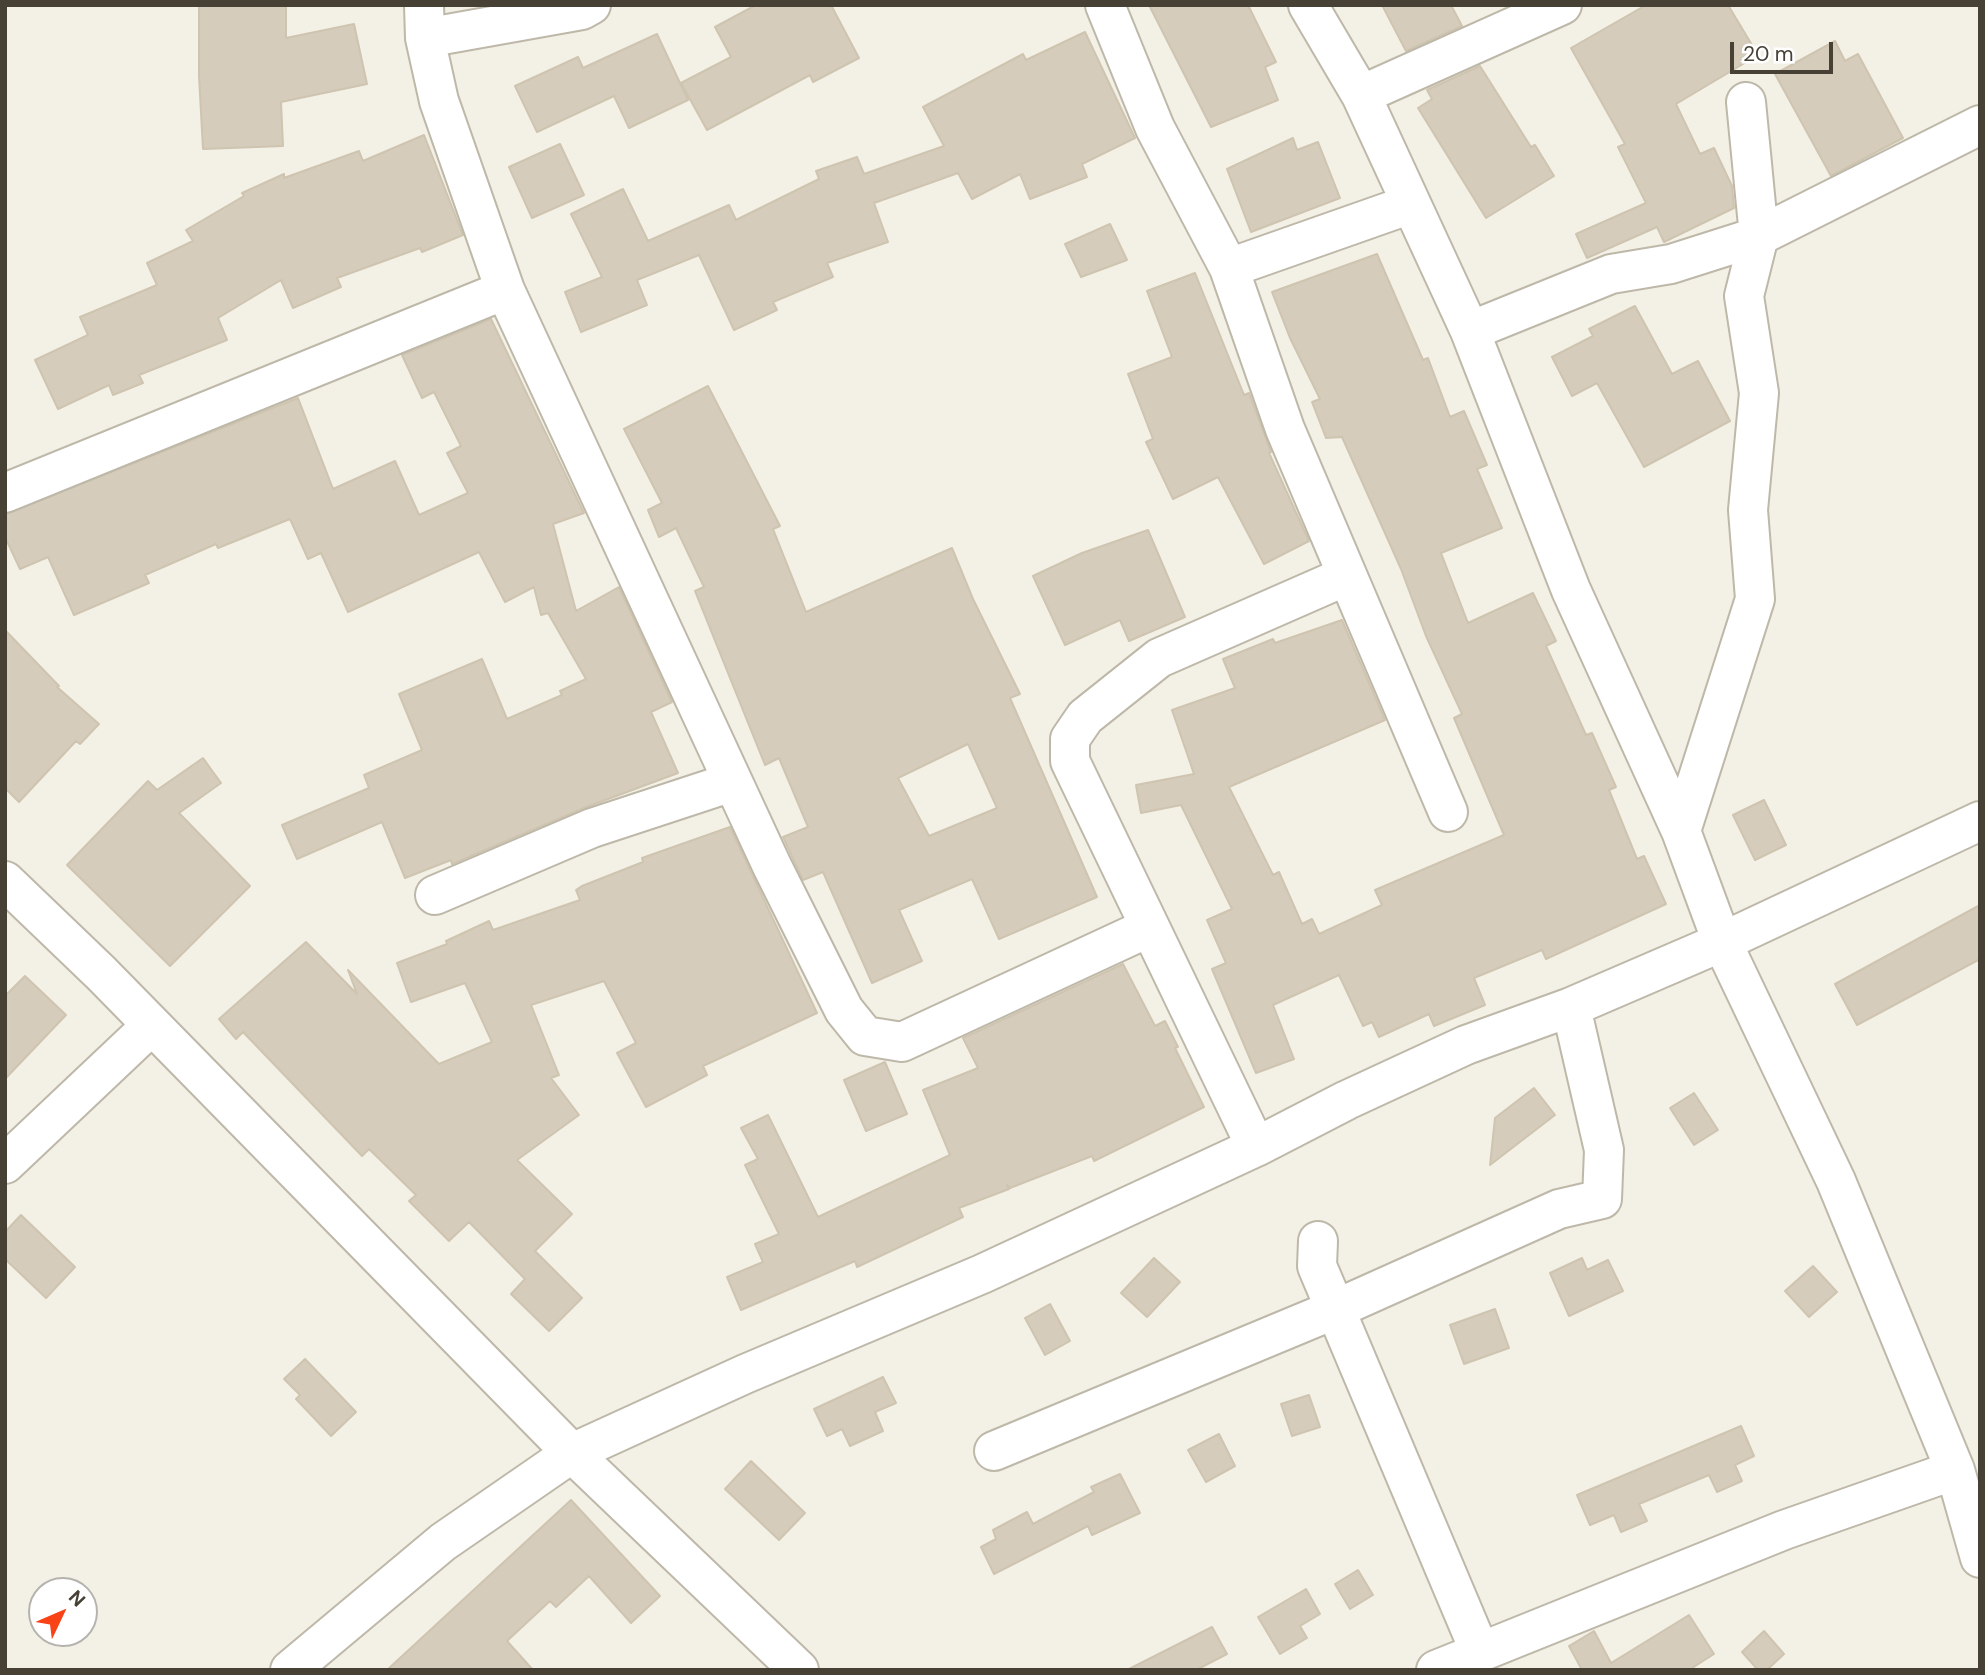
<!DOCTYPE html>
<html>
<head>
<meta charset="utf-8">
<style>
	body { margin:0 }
	#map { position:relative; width:1985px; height:1675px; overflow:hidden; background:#f3f0e6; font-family:"DM Sans",sans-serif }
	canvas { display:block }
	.frame { position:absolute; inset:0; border:7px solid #464035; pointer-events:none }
	.north { position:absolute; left:28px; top:1577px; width:70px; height:70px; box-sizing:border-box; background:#fff; border:2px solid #b5b3ae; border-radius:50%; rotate:46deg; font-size:19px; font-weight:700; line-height:28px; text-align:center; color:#464035 }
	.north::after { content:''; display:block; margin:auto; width:24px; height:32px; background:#f94317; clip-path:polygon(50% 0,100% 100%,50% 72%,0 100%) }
	.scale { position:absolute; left:1730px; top:42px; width:103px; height:32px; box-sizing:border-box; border:4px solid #464035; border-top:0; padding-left:9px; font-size:21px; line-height:24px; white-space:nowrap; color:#464035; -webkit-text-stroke:5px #fff; paint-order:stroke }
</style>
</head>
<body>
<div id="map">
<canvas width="1985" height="1675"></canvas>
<div class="frame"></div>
<div class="north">N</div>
<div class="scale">20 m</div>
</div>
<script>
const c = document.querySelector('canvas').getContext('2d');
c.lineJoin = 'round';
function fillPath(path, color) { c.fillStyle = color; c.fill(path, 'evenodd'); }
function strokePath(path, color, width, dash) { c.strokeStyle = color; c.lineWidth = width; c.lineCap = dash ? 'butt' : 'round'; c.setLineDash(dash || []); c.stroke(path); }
const building = new Path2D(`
	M 199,5 L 286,5 L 286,38 L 354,24 L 367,84 L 281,102 L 283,146 L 203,149 L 199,76 Z
	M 756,5 L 831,5 L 859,58 L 813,82 L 810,75 L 707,130 L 681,83 L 731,57 L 715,27 Z
	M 1149,5 L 1248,5 L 1276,62 L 1265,67 L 1278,100 L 1211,127 Z
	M 1382,5 L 1451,5 L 1462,26 L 1406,51 Z
	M 1646,5 L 1728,5 L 1758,55 L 1676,104 L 1700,154 L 1714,148 L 1732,186 L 1734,208 L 1664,242 L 1657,227 L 1587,258 L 1576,234 L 1646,203 L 1618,147 L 1625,144 L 1571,48 Z
	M 1085,32 L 1135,138 L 1082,164 L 1087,177 L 1030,199 L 1020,174 L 972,199 L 958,173 L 874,203 L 888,242 L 827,263 L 833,277 L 773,302 L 777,310 L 734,330 L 699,255 L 637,280 L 647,305 L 581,332 L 565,292 L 602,277 L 571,214 L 623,189 L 648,241 L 729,205 L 736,220 L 819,179 L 816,171 L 857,157 L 864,174 L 944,146 L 923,107 L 1023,54 L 1026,60 Z
	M 657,34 L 688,100 L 629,128 L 614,96 L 537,132 L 515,86 L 578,57 L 583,68 Z
	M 1835,41 L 1845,61 L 1858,54 L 1903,138 L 1831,176 L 1775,74 Z
	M 1480,66 L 1531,147 L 1535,145 L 1554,176 L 1486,218 L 1418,108 L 1432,99 L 1427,90 Z
	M 424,135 L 463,235 L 422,252 L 420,248 L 337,278 L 341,287 L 293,308 L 281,280 L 218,318 L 227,340 L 139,375 L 143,383 L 113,395 L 109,385 L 58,409 L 35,360 L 88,335 L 80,317 L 157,285 L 147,263 L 193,241 L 186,230 L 244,196 L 242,193 L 284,174 L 284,178 L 359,151 L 363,161 Z
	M 1293,138 L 1297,150 L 1318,142 L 1340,198 L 1251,232 L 1227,169 Z
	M 560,144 L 584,195 L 532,218 L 509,167 Z
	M 1110,224 L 1127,260 L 1081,277 L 1065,244 Z
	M 1377,254 L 1423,360 L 1428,358 L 1450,417 L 1464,411 L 1487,465 L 1477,469 L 1502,528 L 1441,553 L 1468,623 L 1533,593 L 1556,641 L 1546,646 L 1586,735 L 1592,733 L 1616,787 L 1609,790 L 1637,859 L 1644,856 L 1666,904 L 1546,959 L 1542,950 L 1474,978 L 1485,1005 L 1434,1026 L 1429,1014 L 1379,1037 L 1372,1022 L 1363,1026 L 1339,975 L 1273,1005 L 1294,1059 L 1256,1073 L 1212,969 L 1226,963 L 1207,920 L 1232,909 L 1181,805 L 1141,813 L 1136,785 L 1194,774 L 1172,710 L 1235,688 L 1223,659 L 1273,639 L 1275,643 L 1342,620 L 1385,720 L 1229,787 L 1273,875 L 1279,872 L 1302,924 L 1312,919 L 1319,934 L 1382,905 L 1375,890 L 1504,835 L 1454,718 L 1462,714 L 1426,636 L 1401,569 L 1342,437 L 1326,438 L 1312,402 L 1320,399 L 1290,338 L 1272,292 Z
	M 1195,273 L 1244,395 L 1249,393 L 1271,452 L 1269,453 L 1309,541 L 1264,564 L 1218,477 L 1173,499 L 1146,442 L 1153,439 L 1128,374 L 1172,357 L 1147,291 Z
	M 1635,306 L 1672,374 L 1698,361 L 1730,421 L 1644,467 L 1597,383 L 1572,396 L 1552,357 L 1593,336 L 1589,329 Z
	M 491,319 L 584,513 L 553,524 L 576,611 L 619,587 L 672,702 L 651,712 L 678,773 L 584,808 L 452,864 L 451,860 L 405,878 L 382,822 L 297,859 L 282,825 L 369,788 L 364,775 L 422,750 L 399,694 L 482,659 L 507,719 L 562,695 L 560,691 L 586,679 L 548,613 L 541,615 L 534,587 L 505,602 L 479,552 L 348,612 L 321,553 L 308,559 L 290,519 L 218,548 L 216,544 L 145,575 L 149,583 L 74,615 L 48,557 L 20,569 L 5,537 L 5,514 L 298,398 L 333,489 L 395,461 L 419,515 L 468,493 L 447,453 L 461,446 L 434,392 L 422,398 L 402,355 Z
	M 708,386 L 780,526 L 773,529 L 806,612 L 952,548 L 973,599 L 1020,694 L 1010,698 L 1097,897 L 999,939 L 972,879 L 899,910 L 922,961 L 872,983 L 823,872 L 803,880 L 783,837 L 808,827 L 779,758 L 765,765 L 695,591 L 704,587 L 676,528 L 659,537 L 648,510 L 662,503 L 624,429 ZM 968,744 L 997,808 L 929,836 L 898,778 Z
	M 1148,530 L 1185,617 L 1129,641 L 1120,620 L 1065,645 L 1033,576 L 1082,553 Z
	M 5,630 L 59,686 L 57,687 L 99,724 L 80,744 L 76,741 L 19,802 L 5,788 Z
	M 203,758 L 221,783 L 179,813 L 250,886 L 170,966 L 67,865 L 148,781 L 157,790 Z
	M 1764,800 L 1786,845 L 1755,860 L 1733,815 Z
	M 730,827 L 817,1013 L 703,1066 L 707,1075 L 646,1107 L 617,1053 L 636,1043 L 604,981 L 531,1005 L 559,1075 L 551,1078 L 579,1115 L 517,1160 L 572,1214 L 535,1251 L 582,1298 L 549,1331 L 511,1294 L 525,1279 L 469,1222 L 449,1241 L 409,1201 L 416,1195 L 369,1149 L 362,1156 L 243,1032 L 236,1039 L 219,1019 L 306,942 L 357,994 L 348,970 L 439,1064 L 492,1042 L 465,983 L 411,1002 L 397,963 L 447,944 L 446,941 L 489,921 L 493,930 L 580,900 L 576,890 L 582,886 L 643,862 L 642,858 Z
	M 1980,905 L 1980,959 L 1857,1025 L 1835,984 Z
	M 1123,964 L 1155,1026 L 1165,1021 L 1178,1047 L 1175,1048 L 1204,1107 L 1094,1161 L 1092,1156 L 1010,1188 L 1007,1185 L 1009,1189 L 959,1208 L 963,1217 L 857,1267 L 855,1261 L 741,1310 L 727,1277 L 763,1262 L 755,1244 L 779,1234 L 745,1165 L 758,1159 L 741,1128 L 768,1115 L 818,1217 L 950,1155 L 923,1090 L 978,1068 L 963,1038 Z
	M 25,976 L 66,1015 L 5,1079 L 5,996 Z
	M 885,1062 L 907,1114 L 866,1131 L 844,1080 Z
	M 1534,1088 L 1555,1115 L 1490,1165 L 1495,1118 Z
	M 1694,1093 L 1718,1130 L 1694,1145 L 1670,1108 Z
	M 21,1215 L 75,1267 L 46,1298 L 5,1259 L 5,1232 Z
	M 1154,1258 L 1180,1282 L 1147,1317 L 1121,1293 Z
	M 1582,1258 L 1587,1270 L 1608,1260 L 1623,1291 L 1569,1316 L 1550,1273 Z
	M 1813,1266 L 1837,1292 L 1809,1317 L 1785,1291 Z
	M 1050,1304 L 1070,1341 L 1045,1355 L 1025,1318 Z
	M 1495,1309 L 1509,1348 L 1464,1364 L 1450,1325 Z
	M 305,1359 L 356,1412 L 331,1436 L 296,1399 L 300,1395 L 284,1379 Z
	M 883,1377 L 896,1403 L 875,1412 L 883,1431 L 850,1446 L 842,1429 L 827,1436 L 814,1409 Z
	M 1309,1395 L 1320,1427 L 1292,1436 L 1281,1404 Z
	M 1741,1426 L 1754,1456 L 1735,1465 L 1742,1481 L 1717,1492 L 1709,1475 L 1639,1504 L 1647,1521 L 1621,1532 L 1614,1515 L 1590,1525 L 1577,1495 Z
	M 1219,1434 L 1235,1466 L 1206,1482 L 1188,1450 Z
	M 751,1461 L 805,1513 L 779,1540 L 725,1489 Z
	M 1120,1474 L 1140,1513 L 1092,1535 L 1088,1526 L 994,1574 L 981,1547 L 996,1539 L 993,1530 L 1027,1512 L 1033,1524 L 1094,1492 L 1091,1487 Z
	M 571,1500 L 660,1596 L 631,1623 L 589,1576 L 556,1607 L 550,1601 L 507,1641 L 533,1670 L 387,1670 Z
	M 1358,1570 L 1373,1595 L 1350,1609 L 1335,1584 Z
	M 1306,1589 L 1320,1614 L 1300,1626 L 1307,1638 L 1280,1654 L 1258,1617 Z
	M 1689,1615 L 1714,1654 L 1689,1670 L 1582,1670 L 1569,1646 L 1594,1631 L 1611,1663 Z
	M 1212,1627 L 1227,1654 L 1196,1670 L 1127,1670 Z
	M 1764,1631 L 1784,1654 L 1767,1670 L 1758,1670 L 1742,1652 Z`);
const street = new Path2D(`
	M 424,5 L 425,38 L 439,101 L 505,290 L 772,866 L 844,1010 L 865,1036 L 902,1042 L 1150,927
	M 1105,5 L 1155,128 L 1229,268 L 1285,429 L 1448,812
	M 1308,5 L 1361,95 L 1470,331 L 1571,590 L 1681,831 L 1722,942 L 1836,1181 L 1955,1470 L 1980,1558
	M 425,38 L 582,10 L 591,5
	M 1361,95 L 1562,5
	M 1229,268 L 1411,204
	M 1470,331 L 1611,274 L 1671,264 L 1759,236 L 1980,125
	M 5,493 L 505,290
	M 1681,831 L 1755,599 L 1748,510 L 1759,393 L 1744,296 L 1759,236 L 1746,102
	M 5,881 L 101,973 L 572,1453 L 799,1670
	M 435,895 L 592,828 L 732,782
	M 1256,1147 L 1070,761 L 1070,739 L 1085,717 L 1159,658 L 1346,576
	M 5,1164 L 152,1025
	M 1318,1241 L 1317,1266 L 1480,1652
	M 994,1451 L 1338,1308 L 1559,1209 L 1602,1199 L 1604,1150 L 1571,1007
	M 290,1670 L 443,1542 L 572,1453 L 745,1374 L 982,1274 L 1256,1147 L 1347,1100 L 1466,1045 L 1571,1007 L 1722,942 L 1980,821
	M 1436,1670 L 1784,1530 L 1955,1470`);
fillPath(building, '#d5ccbc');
strokePath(building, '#cfc4af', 2);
strokePath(street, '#beb8a9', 42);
strokePath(street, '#fff', 38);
</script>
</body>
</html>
